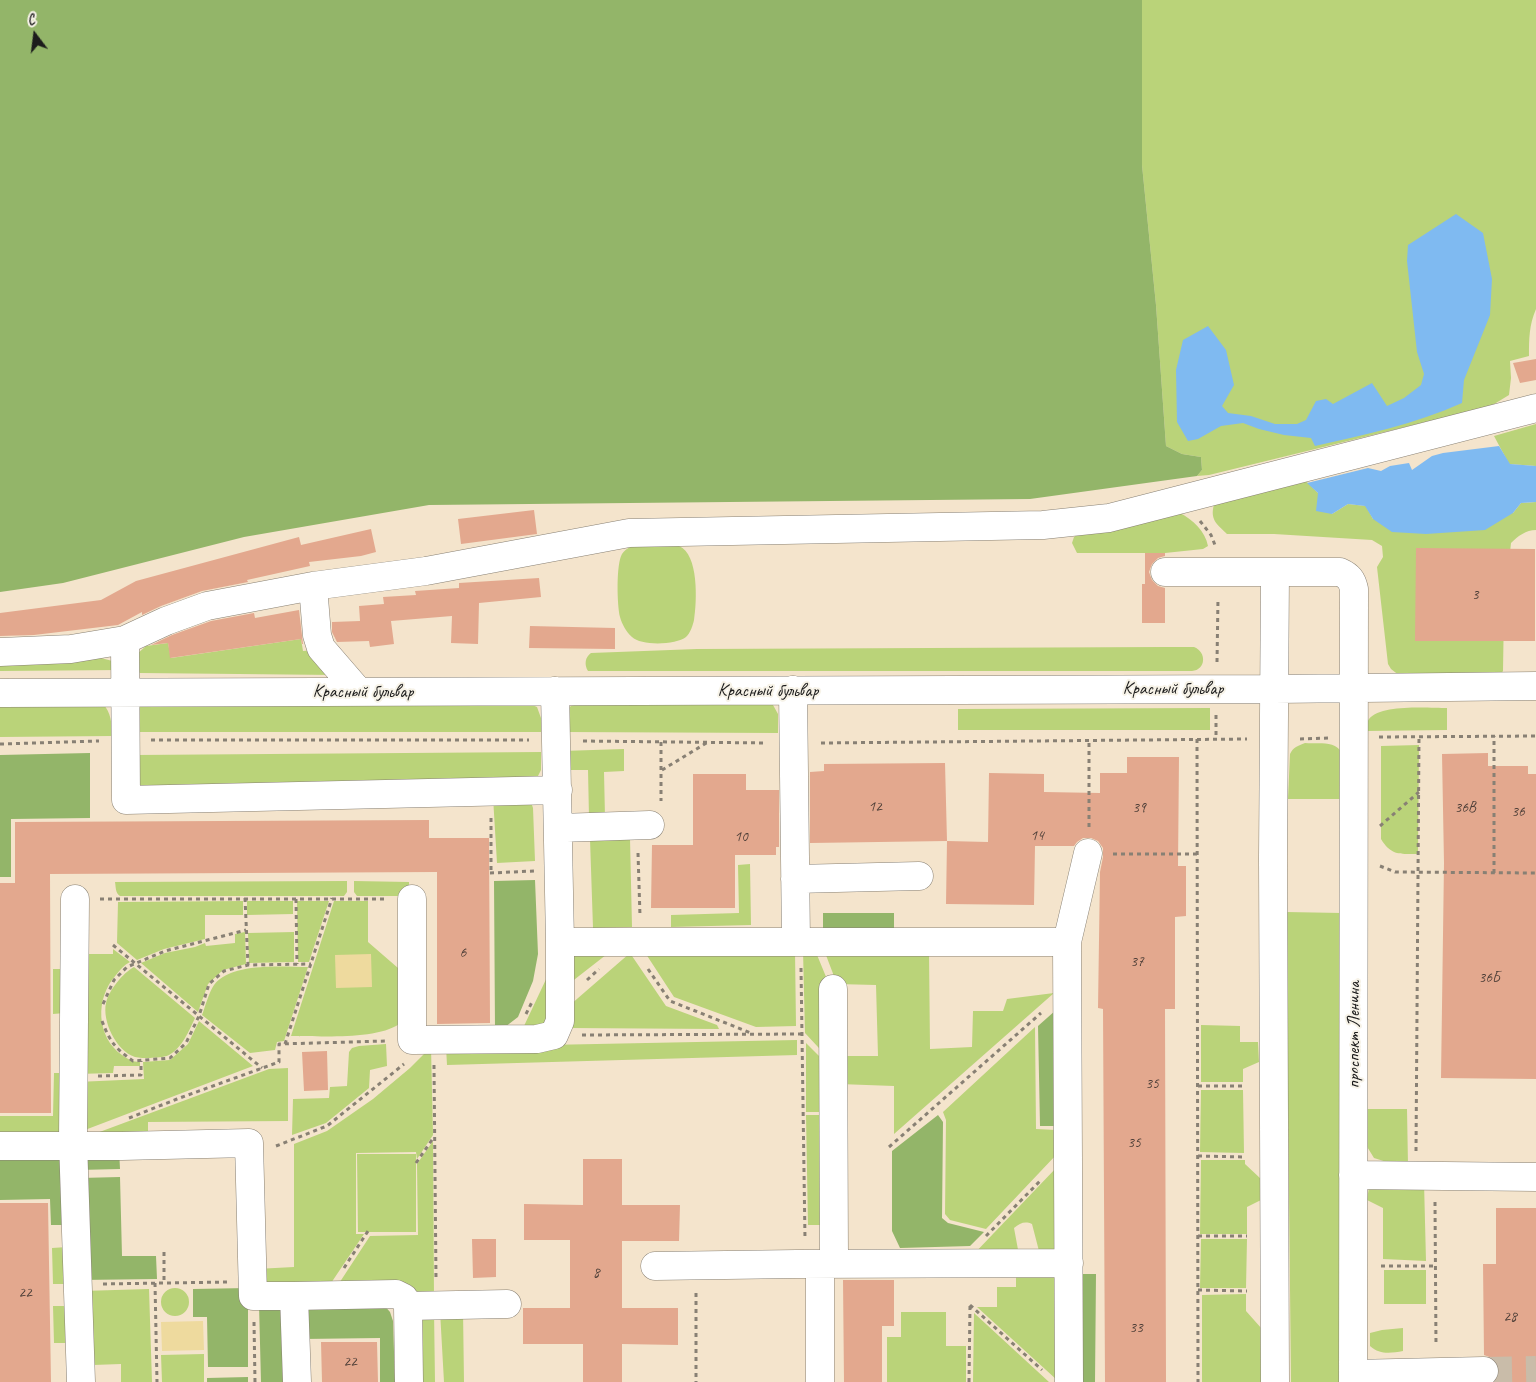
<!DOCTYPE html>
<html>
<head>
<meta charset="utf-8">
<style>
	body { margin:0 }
	#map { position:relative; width:1536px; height:1382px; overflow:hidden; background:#f4e4cc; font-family:Caveat,sans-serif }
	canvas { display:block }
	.north { position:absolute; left:10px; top:10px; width:50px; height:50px; -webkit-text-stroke:4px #f7f3e8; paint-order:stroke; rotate:345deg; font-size:14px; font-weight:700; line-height:20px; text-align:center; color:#1c1c1c }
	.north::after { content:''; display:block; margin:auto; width:18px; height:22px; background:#1c1c1c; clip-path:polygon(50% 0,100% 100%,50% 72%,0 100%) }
</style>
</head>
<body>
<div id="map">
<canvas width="1536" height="1382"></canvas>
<div class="north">С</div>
</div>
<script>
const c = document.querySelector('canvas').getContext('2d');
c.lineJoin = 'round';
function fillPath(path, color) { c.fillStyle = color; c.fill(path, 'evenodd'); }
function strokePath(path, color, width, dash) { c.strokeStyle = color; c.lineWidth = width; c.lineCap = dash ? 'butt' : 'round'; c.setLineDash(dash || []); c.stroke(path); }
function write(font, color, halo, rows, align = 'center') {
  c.font = font + ' Caveat,sans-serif'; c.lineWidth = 4; c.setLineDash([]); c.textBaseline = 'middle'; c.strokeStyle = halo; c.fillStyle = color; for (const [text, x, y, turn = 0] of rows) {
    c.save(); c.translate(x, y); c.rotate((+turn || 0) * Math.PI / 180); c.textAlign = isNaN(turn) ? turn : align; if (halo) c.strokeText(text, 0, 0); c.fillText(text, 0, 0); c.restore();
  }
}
const green = new Path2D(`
	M 1142,0 L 1536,0 L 1536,309 C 1529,325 1529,339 1529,356 L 1510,361 L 1511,378 L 1509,395 L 1491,406 L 1209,475 L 1197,476 L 1202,470 L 1201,457 L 1182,454 L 1166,446 L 1156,305 L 1142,165 Z
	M 1536,424 L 1536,466 L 1509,464 L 1494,436 Z
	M 1304,479 L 1318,493 L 1332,514 L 1348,504 L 1366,506 L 1373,519 L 1513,513 L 1521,503 L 1536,502 L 1536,530 C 1526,530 1518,536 1511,543 L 1504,609 L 1503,671 L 1500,675 L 1400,676 L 1391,669 L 1388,664 L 1377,567 L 1383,557 L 1382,546 L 1372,540 L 1274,534 L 1227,534 C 1216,523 1210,520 1214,504 Z
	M 1180,513 C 1193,520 1205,531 1208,546 L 1203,549 L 1165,553 L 1077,553 L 1072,543 L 1074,537 L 1080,533 Z
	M 638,543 C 650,543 667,541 679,546 C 699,554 697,602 694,620 C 693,625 690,634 686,637 C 676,645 641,646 632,637 C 626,632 622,624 620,617 C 617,605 616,564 622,554 C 626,548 632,546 638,543 Z
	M 301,639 L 303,651 L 316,650 L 336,675 L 140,673 L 135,670 L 137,654 L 146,646 L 168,643 L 171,658 Z
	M 1164,647 L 1194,647 C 1207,652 1206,670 1192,671 L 588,671 C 584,665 585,657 591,653 L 697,649 Z
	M 101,658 L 120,663 L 121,670 L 0,671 L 0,662 Z
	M 0,701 L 103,704 C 111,712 112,724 112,736 L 0,737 Z
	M 762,701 L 773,705 L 778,714 L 778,733 L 564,732 L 563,713 L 571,706 L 580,703 Z
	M 525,702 L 537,707 L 541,718 L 541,732 L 134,732 L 138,705 Z
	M 1210,708 L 1210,730 L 958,730 L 958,709 Z
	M 1447,708 L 1447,730 L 1366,731 C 1366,727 1366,723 1369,719 C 1381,704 1428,708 1447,708 Z
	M 1305,743 C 1319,744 1335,740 1342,753 L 1343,799 L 1288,799 L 1290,754 C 1293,747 1298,746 1305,743 Z
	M 1419,745 L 1418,854 C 1401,854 1391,856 1381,839 L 1381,746 Z
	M 624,749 L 624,771 L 604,772 L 605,817 L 589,817 L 588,770 L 562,770 L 562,751 Z
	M 541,752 L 541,770 L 537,778 L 150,789 L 139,785 L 135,755 Z
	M 493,797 L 530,799 L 533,808 L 535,861 L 497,863 Z
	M 630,838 L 632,927 L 593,928 L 590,839 Z
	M 750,864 L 751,925 L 671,927 L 671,915 L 739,913 L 738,865 Z
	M 347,881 L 347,892 L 344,896 L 120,896 C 115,893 116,887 115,882 Z
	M 354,881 L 409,882 L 409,890 L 405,896 L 357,896 L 354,892 Z
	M 243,901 L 243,915 L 205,915 L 205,939 L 164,949 L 137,960 L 117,943 L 118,902 Z
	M 247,901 L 293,901 L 293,914 L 247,915 Z
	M 297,901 L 329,901 L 309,962 L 298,962 Z
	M 334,901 L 368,901 L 368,942 L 398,968 L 401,974 L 399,1024 C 377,1040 319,1036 291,1036 Z
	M 1286,912 L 1342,913 L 1341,1382 L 1291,1382 Z
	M 245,932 L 246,964 L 223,970 L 208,984 L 198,1012 L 141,963 L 165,953 L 195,947 L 205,943 L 206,946 L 235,943 L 235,934 Z
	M 294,932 L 294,962 L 249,963 L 248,933 Z
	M 113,949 L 130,962 C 124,965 120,970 116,975 C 95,998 96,1037 122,1055 C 128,1059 132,1062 140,1062 L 140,1066 L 114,1066 L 113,1073 L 77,1074 L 78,954 L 113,954 Z
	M 803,950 L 815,950 L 831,989 L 831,1061 L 805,1033 Z
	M 824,950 L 929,951 L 930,1049 L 972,1047 L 973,1011 L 1003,1011 L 1007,999 L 1054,993 L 894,1134 L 894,1086 L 839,1084 L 839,1056 L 878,1056 L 876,985 L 837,984 Z
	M 611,951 L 570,983 L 569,952 Z
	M 644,951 L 795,951 L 796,1026 L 756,1027 L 674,997 Z
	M 630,953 L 666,1006 L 717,1025 L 719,1029 L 569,1028 L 570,1005 Z
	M 557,956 L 553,1030 L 524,1026 Z
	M 134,967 L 195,1018 C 189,1031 182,1048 169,1055 C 163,1058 156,1057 150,1058 C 145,1058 139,1058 135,1057 C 116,1051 102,1021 106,1003 C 109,990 123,973 134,967 Z
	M 308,967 L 284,1041 L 277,1042 L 275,1050 L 250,1053 L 202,1015 C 205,1007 209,992 214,985 C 232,962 282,967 308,967 Z
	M 53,969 L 66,969 L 65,1013 L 53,1014 Z
	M 199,1021 L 253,1066 L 77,1133 L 77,1082 L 144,1079 L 143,1062 L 170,1060 L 188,1044 Z
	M 1201,1025 L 1240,1026 L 1240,1042 L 1258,1042 L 1259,1062 L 1243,1069 L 1243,1082 L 1201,1082 Z
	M 1035,1027 L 1036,1129 L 1056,1130 L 1057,1154 L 986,1229 L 950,1220 L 945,1214 L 946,1120 L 943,1112 Z
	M 797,1040 L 797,1055 L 447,1065 L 446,1047 Z
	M 806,1043 L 831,1068 L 830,1112 L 806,1112 Z
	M 386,1044 L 387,1066 L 370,1070 L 369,1088 L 326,1123 L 292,1135 L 293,1099 L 329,1098 L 330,1087 L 347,1086 L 349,1052 L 352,1048 L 359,1046 Z
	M 431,1047 L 433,1135 L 417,1159 L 416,1152 L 356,1153 L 356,1234 L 364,1234 L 325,1292 L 257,1294 L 256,1269 L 294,1267 L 294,1144 L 327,1131 L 373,1099 L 410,1068 Z
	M 288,1068 L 288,1121 L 148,1122 L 148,1142 L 78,1140 L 269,1069 Z
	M 54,1073 L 70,1073 L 65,1135 L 0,1137 L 0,1116 L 53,1116 Z
	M 1201,1090 L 1243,1090 L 1244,1153 L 1200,1152 Z
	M 1365,1109 L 1407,1109 L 1408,1165 L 1390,1163 L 1374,1158 L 1366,1145 Z
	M 806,1115 L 830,1115 L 831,1225 L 808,1225 Z
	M 433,1141 L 434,1298 L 334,1291 L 370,1236 L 418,1235 L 417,1164 Z
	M 357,1154 L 416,1154 L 416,1232 L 358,1232 Z
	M 1201,1160 L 1245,1160 L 1245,1164 L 1261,1179 L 1261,1200 L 1247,1207 L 1247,1234 L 1200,1234 Z
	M 1057,1167 L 1057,1251 L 1039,1251 L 1032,1224 C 1025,1221 1020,1223 1014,1228 L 1019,1255 L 971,1257 Z
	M 1424,1182 L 1426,1261 L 1383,1259 L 1383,1208 L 1367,1200 L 1369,1187 Z
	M 1201,1239 L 1247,1239 L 1246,1288 L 1200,1288 Z
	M 67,1247 L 68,1284 L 53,1284 L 52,1248 Z
	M 1016,1267 L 1053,1271 L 1057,1280 L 1057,1380 L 977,1307 L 997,1307 L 997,1287 L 1016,1287 Z
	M 1384,1270 L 1426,1270 L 1426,1304 L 1384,1304 Z
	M161 1302a14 14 0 1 1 28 0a14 14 0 1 1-28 0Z
	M 149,1289 L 152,1382 L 121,1382 L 121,1364 L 93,1365 L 82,1291 Z
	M 1246,1294 L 1246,1311 L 1262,1329 L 1261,1382 L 1202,1382 L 1202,1295 Z
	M 53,1306 L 68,1306 L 69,1343 L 54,1343 Z
	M 415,1310 L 434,1310 L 435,1382 L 418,1382 Z
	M 463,1310 L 464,1382 L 444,1382 L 440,1311 Z
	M 901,1312 L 946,1312 L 946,1346 L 966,1346 L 966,1382 L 887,1382 L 887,1337 L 901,1337 Z
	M 974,1313 L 1049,1382 L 1050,1382 L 973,1382 Z
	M 1403,1328 L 1403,1351 C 1391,1353 1380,1355 1370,1346 L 1370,1333 L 1382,1330 Z
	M 204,1354 L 204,1382 L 162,1382 L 161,1355 Z`);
const forest = new Path2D(`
	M 0,0 L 1142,0 L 1142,165 L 1156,305 L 1166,446 L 1182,454 L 1201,457 L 1202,470 L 1197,476 L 1030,499 L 429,505 L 244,537 L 63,583 L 0,592 Z
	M 90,753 L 90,818 L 11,819 L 11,877 L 0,877 L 0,755 Z
	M 535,880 L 538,954 L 533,981 L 518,1017 L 505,1027 L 495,1029 L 494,881 Z
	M 823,913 L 894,913 L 894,929 L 823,929 Z
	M 1056,1010 L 1056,1126 L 1040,1126 L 1038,1026 Z
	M 938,1115 L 943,1122 L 942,1218 L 948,1223 L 984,1232 L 970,1246 L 900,1248 L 892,1231 L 892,1151 Z
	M 119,1149 L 120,1169 L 78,1170 L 78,1150 Z
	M 71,1157 L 65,1225 L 51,1225 L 50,1199 L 0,1200 L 0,1158 Z
	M 120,1177 L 122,1256 L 156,1256 L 157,1279 L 81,1280 L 80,1178 Z
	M 1076,1274 L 1096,1274 L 1095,1382 L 1075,1382 Z
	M 248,1288 L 248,1367 L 208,1367 L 207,1317 L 193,1317 L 193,1289 Z
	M 303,1301 L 383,1304 L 390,1312 L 393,1321 L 395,1382 L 380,1382 L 380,1338 L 303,1339 Z
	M 287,1303 L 289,1382 L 261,1382 L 259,1304 Z
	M 248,1377 L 248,1382 L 207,1382 L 207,1378 Z`);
const sand = new Path2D(`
	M 371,954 L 372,987 L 336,988 L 335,955 Z
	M 203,1321 L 204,1350 L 162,1351 L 161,1322 Z`);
const water = new Path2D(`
	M 1456,214 L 1483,233 L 1492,279 L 1490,315 L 1464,380 L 1462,403 C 1415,424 1365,435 1315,446 L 1311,438 L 1284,435 L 1259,429 L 1243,423 L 1221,426 L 1198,439 L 1188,441 L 1177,422 L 1176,370 L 1183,340 L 1208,326 L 1226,350 L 1234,385 L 1222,406 L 1228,413 L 1251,416 L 1275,424 L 1297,424 L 1306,420 L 1316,401 L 1326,399 L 1333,404 L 1372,383 L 1387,406 L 1404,398 L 1421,385 L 1424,374 L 1417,352 L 1407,261 L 1408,245 Z
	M 1499,446 L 1510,464 L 1536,466 L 1536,502 L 1521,503 L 1513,513 L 1485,530 L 1426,534 L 1392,532 L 1373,519 L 1365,506 L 1348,504 L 1332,514 L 1316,511 L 1318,493 L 1307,483 L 1368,468 L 1381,471 L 1390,466 L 1409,463 L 1412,470 L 1432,456 L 1443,453 Z`);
const building = new Path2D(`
	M 1536,359 L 1536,380 L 1520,383 L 1513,363 Z
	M 534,510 L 537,534 L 461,544 L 458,519 Z
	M 371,529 L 376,552 L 361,556 L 309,562 L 310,566 L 247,580 L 248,582 L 202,591 L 161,606 L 142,615 L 142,612 L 118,625 L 34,635 L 0,636 L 0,613 L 101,600 L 136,581 L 299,537 L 301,545 Z
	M 1416,548 L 1535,549 L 1535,641 L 1415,641 Z
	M 1145,553 L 1165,553 L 1165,556 L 1158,558 L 1152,564 L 1149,572 L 1152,580 L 1158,586 L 1165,588 L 1165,623 L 1142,623 L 1142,584 L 1145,584 Z
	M 539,578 L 541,597 L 479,603 L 478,644 L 451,643 L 452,616 L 391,621 L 394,644 L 370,647 L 369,641 L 337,642 L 332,632 L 332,622 L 360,621 L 359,606 L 384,604 L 383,597 L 416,595 L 415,591 L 459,588 L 459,583 Z
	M 299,610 L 303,644 L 302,644 L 301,639 L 170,658 L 168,643 L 151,645 L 172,635 L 211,621 L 254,613 L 255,618 Z
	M 530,626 L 615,628 L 615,649 L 529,648 Z
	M 1488,753 L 1488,766 L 1528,766 L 1528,774 L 1536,774 L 1536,1079 L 1441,1078 L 1444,863 L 1442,754 Z
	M 1127,757 L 1179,757 L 1178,866 L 1186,866 L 1186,916 L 1175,917 L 1175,1009 L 1165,1009 L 1166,1382 L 1105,1382 L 1103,1009 L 1098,1008 L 1100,872 L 1103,857 L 1103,848 L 1098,841 L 1091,838 L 1083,838 L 1077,842 L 1074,846 L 1035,846 L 1034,905 L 946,904 L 947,841 L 988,842 L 989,773 L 1044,774 L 1044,792 L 1100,793 L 1100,773 L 1127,773 Z
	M 945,763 L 947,841 L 810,843 L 810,772 L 824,771 L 824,764 Z
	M 693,774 L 746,774 L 746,790 L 779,790 L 779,847 L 776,847 L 776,855 L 735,855 L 735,908 L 651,908 L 652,845 L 693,845 Z
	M 429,820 L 429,838 L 489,838 L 490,1023 L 437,1024 L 437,872 L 50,874 L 51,1113 L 0,1113 L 0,883 L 15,883 L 15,822 Z
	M 327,1051 L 328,1090 L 304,1091 L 302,1052 Z
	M 583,1159 L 622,1159 L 622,1205 L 680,1205 L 679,1241 L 622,1241 L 622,1308 L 678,1308 L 678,1345 L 622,1344 L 622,1382 L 583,1382 L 583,1344 L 523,1344 L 523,1308 L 570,1308 L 570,1240 L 524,1240 L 524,1204 L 583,1205 Z
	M 0,1203 L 48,1203 L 51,1382 L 0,1382 Z
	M 1496,1208 L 1536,1208 L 1536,1382 L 1494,1382 L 1498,1378 L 1500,1371 L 1498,1363 L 1492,1358 L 1484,1355 L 1483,1264 L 1496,1264 Z
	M 472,1239 L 496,1239 L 496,1277 L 473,1278 Z
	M 843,1280 L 894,1280 L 894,1326 L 882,1326 L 882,1382 L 844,1382 Z
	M 321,1342 L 377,1342 L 378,1382 L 322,1382 Z`);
const minorTunnel = new Path2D(`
	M 1484,1371 L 1536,1370`);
const path = new Path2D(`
	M 1200,521 L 1211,535 L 1215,545
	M 1217,662 L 1218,598
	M 1216,715 L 1216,739
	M 1379,737 L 1536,736
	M 1197,739 L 1198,1382
	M 1300,739 L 1329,738
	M 151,740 L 529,740
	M 583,741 L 767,743
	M 661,742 L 661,801
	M 821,743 L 1247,739
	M 0,744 L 99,741
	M 662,770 L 708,742
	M 491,818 L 491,872
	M 1380,826 L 1419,792
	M 1089,827 L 1089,740
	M 638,853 L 640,916
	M 1113,854 L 1197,854
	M 1380,866 L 1395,872 L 1536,873
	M 490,873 L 534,871
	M 1494,873 L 1494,736
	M 245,898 L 248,965
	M 100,899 L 386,899
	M 296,899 L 297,964
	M 113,945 L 262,1068
	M 801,968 L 805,1239
	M 648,969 L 670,1001 L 751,1033
	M 587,980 L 599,969
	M 103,1004 L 114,980 L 127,967 L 165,951 L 246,930
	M 526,1014 L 532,1002
	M 102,1021 C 110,1042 115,1048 133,1061 L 170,1058 L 186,1043 L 199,1016 L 209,984 L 224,971 L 248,965 L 311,964
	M 582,1035 L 803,1034
	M 285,1044 L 332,898
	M 434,1065 L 436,1279
	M 98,1076 L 141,1075 L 141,1061
	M 1198,1086 L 1245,1086
	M 129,1118 L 177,1099 L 279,1062 L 279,1044 L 386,1041
	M 276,1146 L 327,1126 L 404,1064
	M 889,1147 L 1041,1013
	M 1416,1151 L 1419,737
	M 1198,1156 L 1246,1157
	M 416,1163 L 434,1137
	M 1435,1202 L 1436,1346
	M 986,1236 L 1041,1180
	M 1198,1236 L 1247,1236
	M 164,1252 L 164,1283
	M 1381,1266 L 1436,1266
	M 344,1268 L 368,1231
	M 155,1283 L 157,1382
	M 103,1284 L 227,1282
	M 1198,1290 L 1247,1291
	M 696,1293 L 696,1382
	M 970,1305 L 1042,1370
	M 254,1322 L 255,1382
	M 969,1382 L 970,1305`);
const minor = new Path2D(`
	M 1165,572 L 1340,572 C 1349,576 1352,580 1354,589 L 1353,1382
	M 313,586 L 317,635 L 321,648 L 359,692
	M 125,640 L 126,800 L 558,790
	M 0,652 L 71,649 L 125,640 L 166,621 L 207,606 L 313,586 L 426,571 L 629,533 L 1043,525 L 1109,518 L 1536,408
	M 793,690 L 796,942
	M 555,691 L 560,942 L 1067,942
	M 0,693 L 1275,689 L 1536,686
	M 559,828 L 650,825
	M 795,879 L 919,876
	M 75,899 L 73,1141 L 81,1382
	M 412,899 L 412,1040 L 537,1039 L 554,1035 L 560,1021 L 560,942
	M 833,989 L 834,1263
	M 0,1146 L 122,1146 L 249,1143 L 253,1296 L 294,1296
	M 1353,1175 L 1536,1177
	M 655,1266 L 797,1264 L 1069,1263
	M 408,1306 L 507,1304
	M 1353,1374 L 1484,1371
	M 297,1382 L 294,1296 L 396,1294 L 404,1298 L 408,1306 L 409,1382
	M 820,1382 L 820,1264
	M 1069,1382 L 1067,942 L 1088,853
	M 1275,1382 L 1273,858 L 1275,572`);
const numberNames = [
	["3",1475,595],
	["12",875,807],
	["39",1139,808],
	["36В",1465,808],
	["36",1518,812],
	["14",1037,836],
	["10",741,837],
	["6",463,953],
	["37",1137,962],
	["36Б",1489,978],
	["35",1152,1084],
	["35",1134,1143],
	["8",596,1273],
	["22",25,1293],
	["28",1510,1317],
	["33",1136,1328],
	["22",350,1362]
];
const streetNames = [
	["Красный бульвар",1173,689],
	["Красный бульвар",768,691],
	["Красный бульвар",363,692],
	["проспект Ленина",1354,1035,-90]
];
fillPath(green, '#bad379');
fillPath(forest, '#93b569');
fillPath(sand, '#eeda9e');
fillPath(water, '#7fbaf1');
fillPath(building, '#e3a88e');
strokePath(minorTunnel, '#c9bca9', 28, [28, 14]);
strokePath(minor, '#888074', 29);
strokePath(path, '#888074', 3, [4, 4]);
strokePath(minor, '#fff', 28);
write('15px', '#4e3f38', null, numberNames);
write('18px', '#1c1c1c', '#f7f3e8', streetNames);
</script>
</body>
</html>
